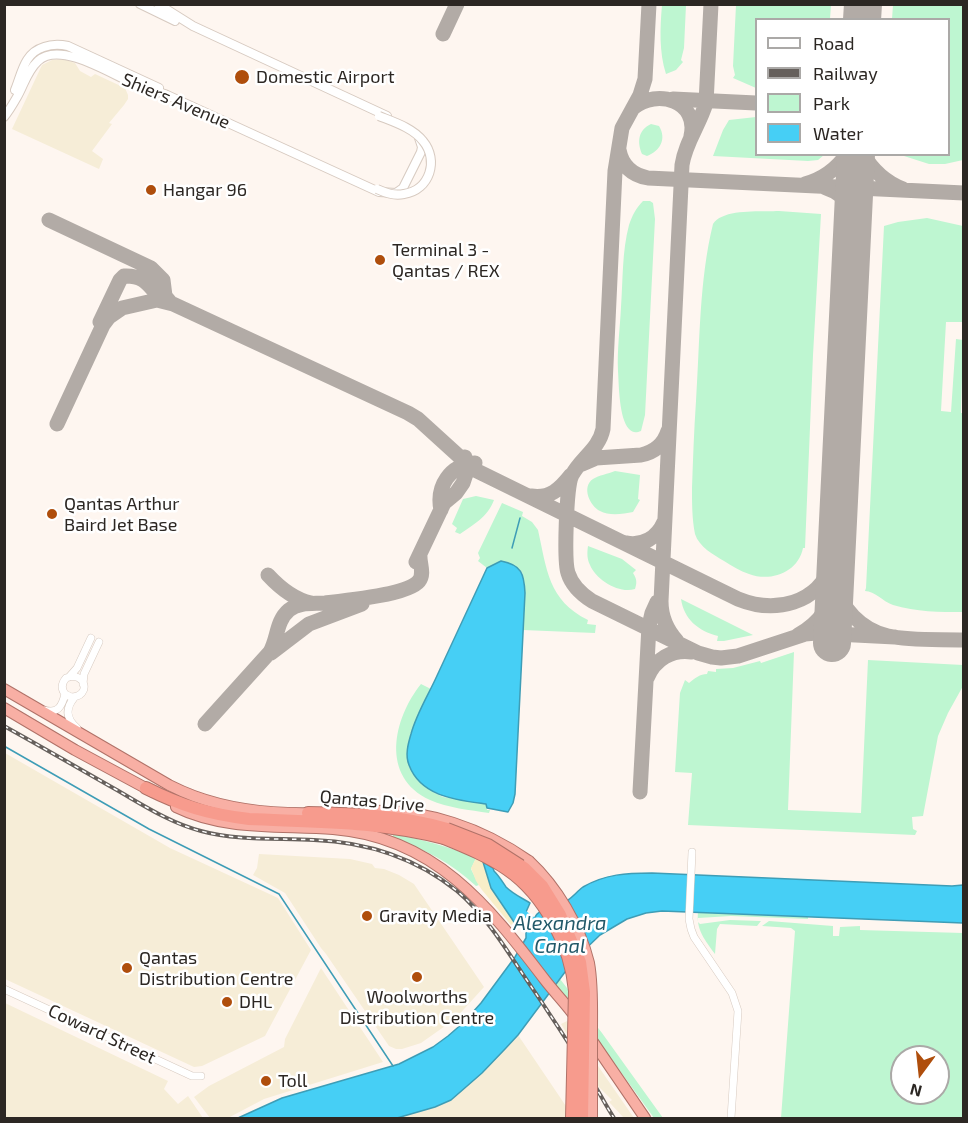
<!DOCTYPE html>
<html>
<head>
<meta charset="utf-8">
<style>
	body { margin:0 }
	#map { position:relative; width:968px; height:1123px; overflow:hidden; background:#fef6f0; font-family:"Exo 2",sans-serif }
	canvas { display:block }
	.frame { position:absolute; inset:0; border:6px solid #2c2723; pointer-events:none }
	.legend { position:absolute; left:755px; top:18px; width:195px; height:138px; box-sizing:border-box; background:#fff; border:2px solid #aba9a7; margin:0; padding:8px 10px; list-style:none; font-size:18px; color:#2c2723 }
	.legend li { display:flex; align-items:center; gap:12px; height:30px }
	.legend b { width:30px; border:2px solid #aba9a7 }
	.north { position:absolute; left:890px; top:1045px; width:60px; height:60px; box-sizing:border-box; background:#fff; border:2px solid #aba9a7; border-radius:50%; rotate:195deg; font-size:16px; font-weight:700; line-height:24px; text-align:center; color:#2c2723 }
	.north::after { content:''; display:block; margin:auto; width:21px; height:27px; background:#af4e0c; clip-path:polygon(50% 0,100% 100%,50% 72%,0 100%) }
</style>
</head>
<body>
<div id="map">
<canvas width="968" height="1123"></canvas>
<div class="frame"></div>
<ul class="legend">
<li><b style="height:8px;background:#fff"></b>Road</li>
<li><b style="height:8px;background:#66605c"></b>Railway</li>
<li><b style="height:16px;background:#bef6d1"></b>Park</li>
<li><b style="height:16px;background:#46cff5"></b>Water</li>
</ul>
<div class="north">N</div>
</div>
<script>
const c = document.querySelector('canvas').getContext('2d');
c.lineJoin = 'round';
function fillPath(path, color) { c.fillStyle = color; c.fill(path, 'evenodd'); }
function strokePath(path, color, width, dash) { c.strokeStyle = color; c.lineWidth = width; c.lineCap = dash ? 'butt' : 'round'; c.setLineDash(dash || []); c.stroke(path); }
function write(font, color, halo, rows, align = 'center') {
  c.font = font + ' "Exo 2",sans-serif'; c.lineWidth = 5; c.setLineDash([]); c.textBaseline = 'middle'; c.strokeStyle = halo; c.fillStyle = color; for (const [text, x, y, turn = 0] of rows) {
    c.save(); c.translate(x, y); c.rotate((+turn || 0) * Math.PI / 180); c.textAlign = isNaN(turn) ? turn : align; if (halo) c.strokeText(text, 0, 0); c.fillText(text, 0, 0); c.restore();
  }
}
const industrial = new Path2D(`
	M 63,59 L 75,63 L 80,71 L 91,77 L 95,74 L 125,88 L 128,95 L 128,99 L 124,105 L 109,123 L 112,124 L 92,151 L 103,159 L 99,169 L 12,129 L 42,65 L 52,60 Z
	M 5,753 L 170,848 L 278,898 L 311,950 L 265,1036 L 202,1066 L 194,1067 L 5,979 Z
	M 259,854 L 350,859 L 372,864 L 375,868 L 384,869 L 399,875 L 414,884 L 484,987 L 455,1019 L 421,1043 L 402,1049 L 396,1049 L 389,1046 L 326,954 L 321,948 L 285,893 L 253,875 L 257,868 Z
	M 321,968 L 383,1062 L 264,1099 L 228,1118 L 210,1118 L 194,1097 L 209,1086 L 284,1047 L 285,1039 Z
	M 5,1003 L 168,1081 L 164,1089 L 178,1104 L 188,1096 L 203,1118 L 5,1118 Z
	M 567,1021 L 634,1118 L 624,1118 L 609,1102 L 612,1100 L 598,1086 L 561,1024 Z
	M 518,1035 L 574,1118 L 397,1118 L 435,1107 L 505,1049 Z`);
const green = new Path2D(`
	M 662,5 L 686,5 L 684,48 L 681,60 L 683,62 L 676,70 L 666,74 C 659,52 660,28 662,5 Z
	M 736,5 L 831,5 L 830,19 L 756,20 L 756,88 L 733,78 L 735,75 L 733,66 Z
	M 893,5 L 963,5 L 963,160 L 945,164 L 929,164 L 904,156 L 887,155 L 948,154 L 948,20 L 892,19 Z
	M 756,117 L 756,154 L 824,155 L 818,160 L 808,161 L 713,156 L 723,130 L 729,120 Z
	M 651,124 L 659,126 C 667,139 660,151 647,156 L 642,154 C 637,142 638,130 651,124 Z
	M 643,201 L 650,201 L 653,203 L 655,219 L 645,415 L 641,431 C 636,433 633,433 629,429 C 619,418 619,386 618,371 C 617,350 620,328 621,307 C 623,280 622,251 629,225 C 632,216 636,208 643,201 Z
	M 779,211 L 821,214 L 813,355 L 805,548 L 803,548 C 798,573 770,582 749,574 C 740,571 732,566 724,561 C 714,555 699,547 695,534 C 692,519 692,503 692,488 C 693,459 694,430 696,401 C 700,342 699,281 713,224 C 723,208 762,212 779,211 Z
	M 927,218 L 963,226 L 963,322 L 946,322 L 941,411 L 951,412 L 956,339 L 963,340 L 961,413 L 964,413 L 963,612 C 940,612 916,612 893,605 C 882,601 875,591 865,591 L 866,588 L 884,226 L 898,222 Z
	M 615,471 L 640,475 L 638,499 L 640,500 L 633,512 C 623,514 609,516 600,511 C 590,506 581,487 593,479 C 599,475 608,474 615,471 Z
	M 476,496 L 494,500 C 487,518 474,524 460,534 L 455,532 L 457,528 L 452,524 L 463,499 Z
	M 502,503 L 523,512 L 522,516 L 532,522 L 538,530 C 547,570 548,600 588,620 L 587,624 L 596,625 L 595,633 L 523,630 L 525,593 L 522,572 L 501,561 L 487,568 L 478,561 L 480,558 L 478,553 Z
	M 588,546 L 622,559 L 636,570 L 633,573 C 637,579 637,583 635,589 C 619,594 596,580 590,565 C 587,559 587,553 588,546 Z
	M 681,599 L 753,635 L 724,641 L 717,641 L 718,636 C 698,631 684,619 681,599 Z
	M 794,652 L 788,810 L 861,813 L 868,660 L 963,665 L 963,686 L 948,713 L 938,736 L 923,816 L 912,817 L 913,829 L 917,831 L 915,835 L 688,825 L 692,773 L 675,772 L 680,693 L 685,680 L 689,683 C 695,678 700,674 707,674 L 708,671 L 716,672 L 716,669 L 733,668 L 760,661 L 761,663 Z
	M 421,684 L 431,689 L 414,725 L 407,755 L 433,792 L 443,797 L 486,804 L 487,810 L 490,810 L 489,813 C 470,810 448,808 430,800 C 380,777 393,719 421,684 Z
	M 393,834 C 423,840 448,846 476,858 L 471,869 L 479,885 L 476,886 C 451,863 425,849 393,838 Z
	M 698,912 L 808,917 L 808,919 L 731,916 L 698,918 L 698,922 L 700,924 L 730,920 L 761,921 L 757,926 L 720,924 L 717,929 L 715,954 C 705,940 696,930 698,912 Z
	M 769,921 L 833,926 L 833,936 L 839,936 L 840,927 L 860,926 L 860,930 L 963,933 L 963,1118 L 781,1118 L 795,931 L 791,928 L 762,926 ZM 902,1057 L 938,1057 L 938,1093 L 902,1093 Z
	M 560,979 L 602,1033 L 663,1118 L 654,1118 L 610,1057 L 556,985 Z`);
const sand = new Path2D(`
	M 476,858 L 483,862 L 491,888 L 499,901 L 515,921 L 511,925 L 482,890 L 476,881 L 471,868 Z`);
const water = new Path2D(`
	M 501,561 C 522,565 524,574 525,593 L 515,794 L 513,803 L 508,812 L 487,808 L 486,804 C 457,800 421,797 409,765 C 405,755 408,744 411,734 C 416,715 427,697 435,680 C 453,642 470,605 487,568 Z
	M 483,862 L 493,868 L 494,871 C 499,876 502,881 506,887 C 513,894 522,898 530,903 L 526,912 L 517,923 L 514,922 L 491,888 Z
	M 652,873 L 952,886 L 963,885 L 963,923 L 662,911 L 646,913 L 627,919 L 600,935 L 574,960 L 518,1035 L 505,1049 L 482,1073 L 451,1100 L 435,1107 L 397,1118 L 238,1118 L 282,1098 L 399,1064 L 433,1047 L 448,1036 L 463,1023 L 481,1003 L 515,957 L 526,938 L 526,929 L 534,924 C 533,909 550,908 561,904 C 570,901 576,892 583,887 C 605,874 627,873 652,873 Z`);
const stream = new Path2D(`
	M 512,548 L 520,518
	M 4,746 L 149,829 L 279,894 L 393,1066`);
const canal = new Path2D(`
	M 520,910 L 538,924`);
const taxiway = new Path2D(`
	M 649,4 L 645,79 L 640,95 L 622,128 L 615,171 L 603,429 C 599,449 581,458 572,475 C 566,487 564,561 568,573 C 572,586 581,594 592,601 L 698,653 L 712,657 L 721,658 L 738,656 L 805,634 L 816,633 L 895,637
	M 862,20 L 862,4
	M 443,34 L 457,4
	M 673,99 L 756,103
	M 633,108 C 657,88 699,101 691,136
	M 619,150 C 622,166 632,175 648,178 L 964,193
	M 853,154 L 854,163 L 854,192
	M 863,154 C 873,171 885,182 903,189
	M 805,184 C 823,179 836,170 847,154
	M 826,188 C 849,196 852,210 851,232
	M 49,220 L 151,268 L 163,280 L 165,296 L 170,302
	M 100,322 L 120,280 L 124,276 C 151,275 149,292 167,302
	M 57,424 L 103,325 L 109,317 L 122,308 L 157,300 L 173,304 L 408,413 L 418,419 L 473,469 L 738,599 C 775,614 818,604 832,564 C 836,555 836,545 836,536
	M 582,464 L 596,458 L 641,455 C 655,452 664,444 668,431
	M 531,496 C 550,499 560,489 571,475
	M 441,510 C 436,486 450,465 475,463
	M 626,543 C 643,546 657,538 664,522
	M 416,562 L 444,503 L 456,493 L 463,483 L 467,471 L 465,457
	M 836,562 C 836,568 835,575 836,581 C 839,608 862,630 888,636 C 912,641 939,639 964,640
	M 268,575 C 280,588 293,599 311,603
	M 798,635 C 820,623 833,604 834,579
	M 677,641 C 666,629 661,617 661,601 L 682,165 C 685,143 700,124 706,103 L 711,4
	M 271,653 L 309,624 L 362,604
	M 647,678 C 655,659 672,649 692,652
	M 205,724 L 270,652 C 278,638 276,621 289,610 C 300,602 312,604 325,603 C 343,601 408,595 419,581 C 425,573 419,563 420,554
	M 640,792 L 649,626 L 652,613 L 657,602`);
const runway = new Path2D(`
	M 862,20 L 863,4
	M 832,643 L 856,154`);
const minor = new Path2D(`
	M 69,677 L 77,668 L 91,638
	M 83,684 L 84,674 L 99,642
	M 74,698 C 65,709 66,719 77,728
	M 45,710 C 58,714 62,706 65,694 C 61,689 61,684 66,678 C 86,670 92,697 71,697 L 65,694
	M 692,852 L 689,919 L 691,929 L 694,937 L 732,993 L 738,1011 L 731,1118
	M 4,989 L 192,1076 L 201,1076`);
const tertiary = new Path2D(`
	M 140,4 L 175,21
	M 158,4 L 193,26 L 387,116
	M 15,90 C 22,73 24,53 44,47 C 52,44 59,44 68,46 L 159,88
	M 4,117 C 9,111 13,104 17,97 C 24,85 27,71 38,61 C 60,40 113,75 136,85 C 146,90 157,91 167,95 L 379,192 L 396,193 L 403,188 L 421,152 L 422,147 L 419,138`);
const trunk = new Path2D(`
	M 4,689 L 169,785 C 177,789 186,793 194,796 C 232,810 275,814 315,813
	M 4,708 L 75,750 L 153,792
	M 176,807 C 225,831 280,825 333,829 C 434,837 488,905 545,980 C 555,993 567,1005 576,1018
	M 369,811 C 427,809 482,828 529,861
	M 589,1036 L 645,1118`);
const motorway = new Path2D(`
	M 146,788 C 182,806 208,814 249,819 C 314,822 381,821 444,838
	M 308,813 C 355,814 401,815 447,829`);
const rail = new Path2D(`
	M 4,726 C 42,747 78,768 115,789 C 143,805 170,823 201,831 C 237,841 277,838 314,840 C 366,842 416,858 457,891 C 484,914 503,944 522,973 C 546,1008 569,1043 591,1079 C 599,1092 606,1106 614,1118`);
const tertiaryBridge = new Path2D(`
	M 377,189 C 386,193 394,196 404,194 C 430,190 439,160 423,141 C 413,128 394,122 379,116`);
const trunkBridge = new Path2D(`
	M 529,861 C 557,887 580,926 589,963 C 593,985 592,1009 592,1031 C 592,1060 592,1089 592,1118`);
const motorwayBridge = new Path2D(`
	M 447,829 L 488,845 L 524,868 L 542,886 L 560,915 L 580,962 L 584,992 L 582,1118
	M 444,838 C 466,847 488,856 507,869 C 545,895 571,946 575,991 L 572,1118`);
const markers = [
	[242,77,8,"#af4e0c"],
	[151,190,6,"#af4e0c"],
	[380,260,6,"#af4e0c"],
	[52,514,6,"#af4e0c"],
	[367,916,6,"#af4e0c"],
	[127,968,6,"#af4e0c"],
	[417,977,6,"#af4e0c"],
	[227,1002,6,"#af4e0c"],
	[266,1081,6,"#af4e0c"]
];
const poiNames = [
	["Domestic Airport",256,77],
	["Hangar 96",163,190],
	["Terminal 3 -",392,250],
	["Qantas / REX",392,271],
	["Qantas Arthur",64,504],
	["Baird Jet Base",64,525],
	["Gravity Media",379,916],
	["Qantas",139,958],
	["Distribution Centre",139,979],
	["Woolworths",417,997,"center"],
	["Distribution Centre",417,1018,"center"],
	["DHL",239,1002],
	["Toll",278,1081]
];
const streetNames = [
	["Shiers Avenue",176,101,23],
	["Qantas Drive",372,801,5],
	["Coward Street",102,1034,25]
];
const waterNames = [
	["Alexandra",560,923],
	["Canal",560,946]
];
fillPath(industrial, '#f6edd7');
fillPath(green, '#bef6d1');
fillPath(sand, '#f8eec8');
fillPath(water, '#46cff5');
strokePath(water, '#3e9db6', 1.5);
strokePath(stream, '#3e9db6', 1.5);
strokePath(canal, '#46cff5', 6);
strokePath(taxiway, '#b2aba6', 15);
strokePath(runway, '#b2aba6', 38);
strokePath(minor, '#d7cac0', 8);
strokePath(tertiary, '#d7cac0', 10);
strokePath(trunk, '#b07268', 12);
strokePath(motorway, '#b07268', 14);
strokePath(minor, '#fff', 7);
strokePath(tertiary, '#fff', 8);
strokePath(trunk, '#f8afa4', 10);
strokePath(motorway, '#f79b8d', 12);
strokePath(rail, '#66605c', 4);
strokePath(rail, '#fff', 1.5, [4.5]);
strokePath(tertiaryBridge, '#d7cac0', 10, []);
strokePath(trunkBridge, '#b07268', 12, []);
strokePath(motorwayBridge, '#b07268', 14, []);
strokePath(tertiaryBridge, '#fff', 8);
strokePath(trunkBridge, '#f8afa4', 10);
strokePath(motorwayBridge, '#f79b8d', 12);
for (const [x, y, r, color] of markers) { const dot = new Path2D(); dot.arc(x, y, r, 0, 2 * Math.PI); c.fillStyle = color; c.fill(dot); strokePath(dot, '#fff', 2); }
write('18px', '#2c2723', '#fff', poiNames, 'left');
write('18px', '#2c2723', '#fff', streetNames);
write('italic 20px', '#225969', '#fff', waterNames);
</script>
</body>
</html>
